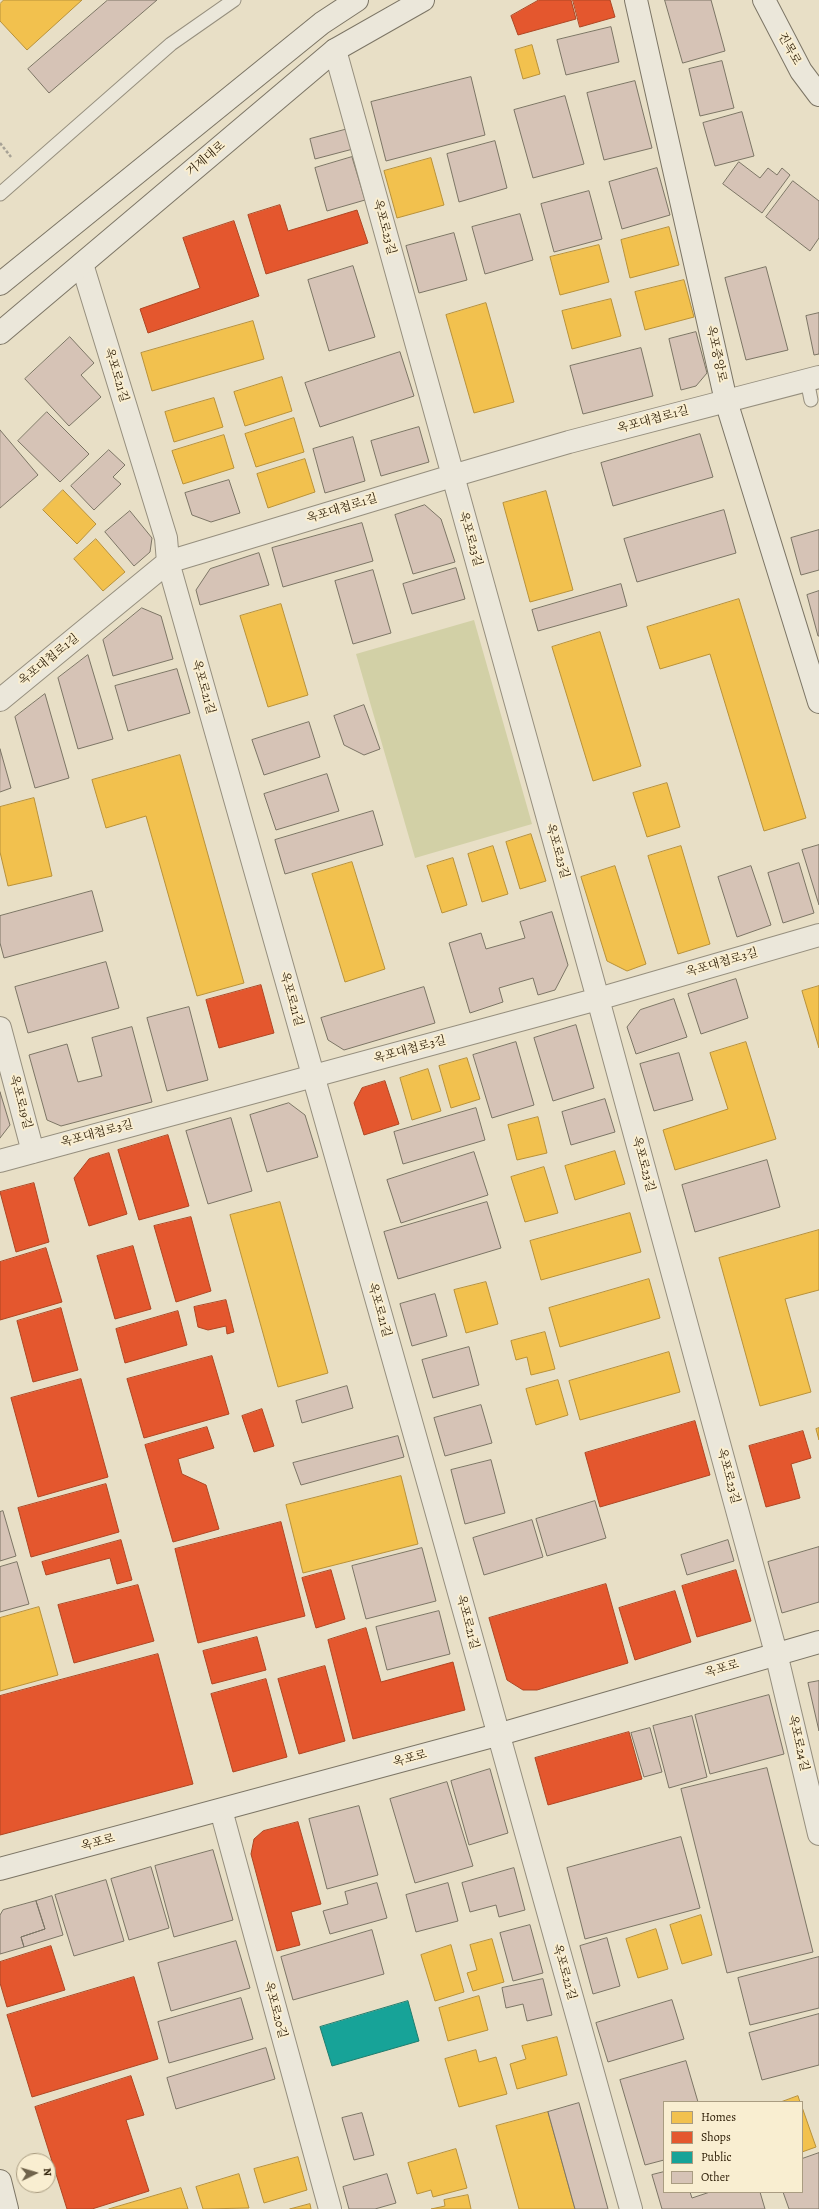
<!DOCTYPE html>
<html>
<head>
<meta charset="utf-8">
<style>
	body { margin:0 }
	#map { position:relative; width:819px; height:2209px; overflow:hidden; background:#e8dfc6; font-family:Alegreya,serif }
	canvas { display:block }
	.legend { position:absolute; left:663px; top:2101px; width:140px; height:92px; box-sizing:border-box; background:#f9eed1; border:1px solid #a99c81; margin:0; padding:5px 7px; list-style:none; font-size:12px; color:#302009 }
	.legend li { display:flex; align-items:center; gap:8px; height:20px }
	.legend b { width:20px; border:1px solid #a99c81 }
	.north { position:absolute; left:16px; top:2153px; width:40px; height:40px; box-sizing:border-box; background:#f9eed1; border:1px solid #a99c81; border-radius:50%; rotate:85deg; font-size:11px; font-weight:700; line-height:16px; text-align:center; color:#302009 }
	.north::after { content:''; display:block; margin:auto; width:14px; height:18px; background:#70634b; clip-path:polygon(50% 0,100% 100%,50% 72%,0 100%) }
</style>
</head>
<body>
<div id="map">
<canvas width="819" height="2209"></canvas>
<ul class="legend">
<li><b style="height:11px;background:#f2c14e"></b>Homes</li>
<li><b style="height:11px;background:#e4572e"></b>Shops</li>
<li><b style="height:11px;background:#17a398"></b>Public</li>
<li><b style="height:11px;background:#d6c3b6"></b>Other</li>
</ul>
<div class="north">N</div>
</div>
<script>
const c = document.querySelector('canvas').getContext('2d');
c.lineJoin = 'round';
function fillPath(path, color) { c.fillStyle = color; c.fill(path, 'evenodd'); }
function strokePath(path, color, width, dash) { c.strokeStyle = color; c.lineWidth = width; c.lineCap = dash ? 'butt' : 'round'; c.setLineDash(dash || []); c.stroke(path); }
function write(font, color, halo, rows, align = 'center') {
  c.font = font + ' Alegreya,"Noto Serif KR",serif'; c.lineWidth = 4; c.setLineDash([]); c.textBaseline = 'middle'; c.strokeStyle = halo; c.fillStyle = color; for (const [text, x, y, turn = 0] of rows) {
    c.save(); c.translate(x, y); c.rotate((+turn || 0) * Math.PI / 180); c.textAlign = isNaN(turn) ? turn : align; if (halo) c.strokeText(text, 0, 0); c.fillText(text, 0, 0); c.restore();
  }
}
const green = new Path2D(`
	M 474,620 L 532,824 L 415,858 L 356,654 Z`);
const homes = new Path2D(`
	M 4,0 L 82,0 L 27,50 L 0,21 L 0,4 Z
	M 532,45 L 540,74 L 523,79 L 515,50 Z
	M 431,158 L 444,205 L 397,218 L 384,171 Z
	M 669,227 L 679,265 L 630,278 L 621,240 Z
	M 599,245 L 609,282 L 560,295 L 550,257 Z
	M 684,280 L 694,317 L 645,330 L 635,292 Z
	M 611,299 L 621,336 L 572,349 L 562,311 Z
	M 486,303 L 514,402 L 474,413 L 446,315 Z
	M 253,321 L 264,359 L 152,391 L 141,353 Z
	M 282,377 L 292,411 L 245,426 L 234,392 Z
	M 214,398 L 223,427 L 174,442 L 165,412 Z
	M 294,418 L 304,452 L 256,467 L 245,434 Z
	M 224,435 L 234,468 L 183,484 L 172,451 Z
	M 305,459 L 315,492 L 268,508 L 257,474 Z
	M 63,490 L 96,524 L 77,544 L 43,510 Z
	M 546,491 L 573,590 L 530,602 L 503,503 Z
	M 96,539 L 125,572 L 103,591 L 74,559 Z
	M 739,599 L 806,818 L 764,831 L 710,654 L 660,669 L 647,627 Z
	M 281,604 L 308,695 L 268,707 L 240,616 Z
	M 600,632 L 641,766 L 593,781 L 552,647 Z
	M 180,755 L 244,983 L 197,996 L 146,816 L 106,828 L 92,780 Z
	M 667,783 L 680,827 L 647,837 L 633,793 Z
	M 34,798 L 52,876 L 8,886 L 0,852 L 0,807 Z
	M 531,834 L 546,881 L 520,889 L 506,842 Z
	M 493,846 L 508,894 L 482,902 L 468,854 Z
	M 681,846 L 710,944 L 678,954 L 648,856 Z
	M 453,858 L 467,905 L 442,913 L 427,866 Z
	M 352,862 L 385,969 L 345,982 L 312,874 Z
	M 615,866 L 646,964 L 627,971 L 607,961 L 581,877 Z
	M 819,986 L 819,1048 L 802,991 Z
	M 746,1042 L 776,1139 L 675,1170 L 663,1130 L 728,1109 L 710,1053 Z
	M 467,1058 L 480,1099 L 451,1108 L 439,1066 Z
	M 428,1069 L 441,1111 L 412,1120 L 400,1078 Z
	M 538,1117 L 547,1153 L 517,1160 L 508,1125 Z
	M 615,1151 L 625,1184 L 575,1200 L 565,1166 Z
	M 544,1167 L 558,1213 L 525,1222 L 511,1177 Z
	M 280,1202 L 328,1373 L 278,1387 L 230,1215 Z
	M 630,1213 L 641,1252 L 541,1280 L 530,1241 Z
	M 819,1230 L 819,1290 L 785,1299 L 811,1392 L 760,1406 L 719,1258 Z
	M 649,1279 L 660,1318 L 560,1347 L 549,1308 Z
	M 486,1282 L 498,1324 L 466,1333 L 454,1290 Z
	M 545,1332 L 555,1369 L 531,1375 L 527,1357 L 516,1360 L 511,1341 Z
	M 669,1352 L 680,1392 L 580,1420 L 569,1381 Z
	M 558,1380 L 568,1415 L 536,1425 L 526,1389 Z
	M 819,1428 L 819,1440 L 816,1429 Z
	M 401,1476 L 418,1544 L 303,1573 L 286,1505 Z
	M 39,1607 L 58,1675 L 0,1691 L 0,1618 Z
	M 701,1915 L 712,1955 L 682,1964 L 670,1925 Z
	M 656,1929 L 668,1969 L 638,1978 L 626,1939 Z
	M 492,1939 L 504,1982 L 473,1991 L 467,1973 L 477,1970 L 470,1945 Z
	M 451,1945 L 464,1992 L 435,2001 L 421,1955 Z
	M 479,1996 L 488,2030 L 448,2041 L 439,2008 Z
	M 557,2037 L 567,2075 L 517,2089 L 510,2064 L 526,2059 L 522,2046 Z
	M 476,2050 L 479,2062 L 496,2057 L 507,2094 L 459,2107 L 445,2059 Z
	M 798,2096 L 800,2102 L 781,2102 Z
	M 802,2107 L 816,2147 L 802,2152 Z
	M 548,2112 L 575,2209 L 519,2209 L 496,2126 Z
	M 456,2149 L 467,2188 L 433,2197 L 431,2190 L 417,2194 L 408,2163 Z
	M 298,2157 L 307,2190 L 264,2203 L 254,2169 Z
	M 239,2174 L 249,2208 L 203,2209 L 196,2187 Z
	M 181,2188 L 188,2209 L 109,2209 Z
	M 468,2195 L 471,2209 L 431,2209 L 445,2206 L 444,2200 Z
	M 310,2204 L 311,2209 L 290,2209 Z`);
const shops = new Path2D(`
	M 539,0 L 571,0 L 576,19 L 518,35 L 511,16 Z
	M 573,0 L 610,0 L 615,17 L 580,27 Z
	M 280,205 L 288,231 L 357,210 L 368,243 L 266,274 L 248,215 Z
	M 234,221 L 259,296 L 148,333 L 140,309 L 200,288 L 183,238 Z
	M 261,985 L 274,1033 L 219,1048 L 206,1000 Z
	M 385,1081 L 399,1124 L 364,1135 L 354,1103 L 362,1088 Z
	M 168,1135 L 189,1206 L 139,1220 L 118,1150 Z
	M 109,1153 L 127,1214 L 89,1226 L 74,1178 L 89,1159 Z
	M 34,1183 L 49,1242 L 16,1252 L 0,1192 Z
	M 191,1217 L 211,1291 L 176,1302 L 154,1226 Z
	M 133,1246 L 151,1309 L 115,1319 L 97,1256 Z
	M 46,1248 L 62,1302 L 0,1320 L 0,1262 Z
	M 226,1300 L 234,1332 L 227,1334 L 226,1326 L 208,1330 L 198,1327 L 194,1307 Z
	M 61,1308 L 78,1370 L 33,1382 L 17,1321 Z
	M 178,1311 L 187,1345 L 125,1363 L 116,1329 Z
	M 212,1356 L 229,1414 L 144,1438 L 127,1379 Z
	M 81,1379 L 108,1477 L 38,1497 L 11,1398 Z
	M 262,1409 L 274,1446 L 254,1452 L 242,1416 Z
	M 695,1421 L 710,1475 L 600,1507 L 585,1453 Z
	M 207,1427 L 214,1448 L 178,1459 L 182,1474 L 206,1485 L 219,1529 L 173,1542 L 145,1445 Z
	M 803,1431 L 811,1458 L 791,1464 L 800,1498 L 766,1507 L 749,1446 Z
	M 106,1484 L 119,1532 L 31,1557 L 18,1508 Z
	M 281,1522 L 305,1616 L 198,1643 L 175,1549 Z
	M 121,1540 L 132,1580 L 117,1584 L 110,1558 L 46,1575 L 42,1562 Z
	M 331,1570 L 345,1619 L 316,1628 L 302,1578 Z
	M 736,1570 L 751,1621 L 697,1637 L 682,1586 Z
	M 606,1584 L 628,1663 L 537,1690 L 523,1690 L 507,1680 L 489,1618 Z
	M 138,1585 L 154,1641 L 74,1663 L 58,1605 Z
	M 675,1591 L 691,1642 L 635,1660 L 619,1608 Z
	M 366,1628 L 381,1682 L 453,1662 L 465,1710 L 353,1739 L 328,1640 Z
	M 257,1637 L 266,1670 L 212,1684 L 203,1651 Z
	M 158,1654 L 193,1784 L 0,1835 L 0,1696 Z
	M 325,1666 L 345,1741 L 299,1754 L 278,1679 Z
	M 266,1679 L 287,1757 L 233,1772 L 211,1694 Z
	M 629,1732 L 642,1779 L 548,1805 L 535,1758 Z
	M 298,1822 L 321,1904 L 291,1912 L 300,1945 L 277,1951 L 251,1854 L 254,1839 L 263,1831 Z
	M 51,1946 L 65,1990 L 7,2007 L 0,1983 L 0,1962 Z
	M 134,1977 L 158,2059 L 32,2097 L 7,2015 Z
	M 131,2076 L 144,2115 L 126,2120 L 149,2191 L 92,2209 L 67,2209 L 35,2107 Z`);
const public = new Path2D(`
	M 408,2001 L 419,2041 L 332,2066 L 320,2027 Z`);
const building = new Path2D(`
	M 108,0 L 157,0 L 49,93 L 28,69 Z
	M 665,0 L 711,0 L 725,51 L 683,63 Z
	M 611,27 L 619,62 L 566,75 L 557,40 Z
	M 722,61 L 734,108 L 700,116 L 689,69 Z
	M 471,77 L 485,135 L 386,161 L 371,102 Z
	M 635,81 L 652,148 L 604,160 L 587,93 Z
	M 565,96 L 584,164 L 533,178 L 514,110 Z
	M 742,112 L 754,156 L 715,166 L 703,123 Z
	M 348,129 L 353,149 L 315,159 L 310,139 Z
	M 495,141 L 507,188 L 459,202 L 447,154 Z
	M 352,157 L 365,200 L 327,211 L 315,168 Z
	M 739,162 L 760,178 L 768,168 L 777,175 L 782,168 L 790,175 L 762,213 L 723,184 Z
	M 657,168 L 670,215 L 622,229 L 609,182 Z
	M 793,181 L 819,201 L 819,238 L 810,251 L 766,217 Z
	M 589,191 L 602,239 L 554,252 L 541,204 Z
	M 520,214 L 533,260 L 485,274 L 472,227 Z
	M 454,233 L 467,280 L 419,293 L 406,246 Z
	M 353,266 L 375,337 L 329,351 L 308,280 Z
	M 766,267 L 788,350 L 746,360 L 725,278 Z
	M 819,313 L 819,354 L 814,355 L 806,316 Z
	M 696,332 L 707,373 L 696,386 L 681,390 L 669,339 Z
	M 70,337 L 94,363 L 81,375 L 101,397 L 69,426 L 25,379 Z
	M 641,348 L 653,396 L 583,414 L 570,366 Z
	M 400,352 L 414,396 L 320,427 L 305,383 Z
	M 47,412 L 89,454 L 60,482 L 18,441 Z
	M 419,427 L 429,462 L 381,476 L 371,441 Z
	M 0,430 L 38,475 L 0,508 Z
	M 700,434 L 713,477 L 613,506 L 601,463 Z
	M 353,437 L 365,481 L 325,493 L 313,449 Z
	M 109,450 L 125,465 L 113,477 L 121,484 L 94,510 L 71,486 Z
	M 229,480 L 240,513 L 211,522 L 192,515 L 185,493 Z
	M 425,505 L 441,519 L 455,562 L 413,574 L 395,515 Z
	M 724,510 L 736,553 L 637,582 L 624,539 Z
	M 130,511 L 152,538 L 150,552 L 134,566 L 105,532 Z
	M 362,523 L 373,561 L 283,587 L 272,548 Z
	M 819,530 L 819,570 L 801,575 L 791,538 Z
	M 259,553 L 269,585 L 200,605 L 196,590 L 210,569 Z
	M 456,568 L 465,599 L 412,614 L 403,584 Z
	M 373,570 L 391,633 L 353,644 L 335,581 Z
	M 621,584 L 627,606 L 538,631 L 532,610 Z
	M 819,591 L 819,636 L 818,636 L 807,595 Z
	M 142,608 L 161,616 L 173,659 L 113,676 L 103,640 Z
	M 88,655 L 113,739 L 78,749 L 58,678 Z
	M 177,669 L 190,713 L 128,731 L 115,686 Z
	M 45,694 L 69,778 L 35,788 L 15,717 Z
	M 364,705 L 380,749 L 364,755 L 344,745 L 334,716 Z
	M 309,722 L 320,757 L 264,775 L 252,740 Z
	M 0,749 L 11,788 L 0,792 Z
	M 327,774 L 339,811 L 276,830 L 264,794 Z
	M 373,811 L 383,845 L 285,874 L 275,840 Z
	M 819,845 L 819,905 L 802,850 Z
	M 799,863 L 814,913 L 783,923 L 768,873 Z
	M 751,866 L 771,925 L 737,937 L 718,877 Z
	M 92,891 L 103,931 L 4,958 L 0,943 L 0,916 Z
	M 552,912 L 568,965 L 555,990 L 538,995 L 533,978 L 499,988 L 503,1002 L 470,1013 L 449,943 L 481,933 L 486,949 L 525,938 L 520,922 Z
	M 106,962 L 119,1008 L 28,1033 L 15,987 Z
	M 736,979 L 748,1018 L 701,1034 L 688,994 Z
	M 424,987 L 435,1023 L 344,1050 L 328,1040 L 321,1018 Z
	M 674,999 L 687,1037 L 636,1054 L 627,1027 L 640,1010 Z
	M 189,1007 L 208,1080 L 167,1091 L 147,1018 Z
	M 576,1025 L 594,1088 L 553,1101 L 534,1038 Z
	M 132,1027 L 152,1102 L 61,1126 L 47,1120 L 29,1055 L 67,1044 L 78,1082 L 102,1076 L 92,1038 Z
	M 516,1042 L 534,1105 L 492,1118 L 473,1055 Z
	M 679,1053 L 693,1100 L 654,1111 L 640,1064 Z
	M 0,1092 L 10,1125 L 0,1138 Z
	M 605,1099 L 615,1132 L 571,1145 L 562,1112 Z
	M 289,1103 L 305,1115 L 318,1157 L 267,1172 L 250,1115 Z
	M 476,1108 L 485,1140 L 403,1164 L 394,1132 Z
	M 231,1118 L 252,1191 L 208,1204 L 186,1131 Z
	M 474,1152 L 488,1195 L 401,1223 L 387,1180 Z
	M 767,1160 L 780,1207 L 695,1232 L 682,1185 Z
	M 487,1202 L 501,1248 L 398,1279 L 384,1232 Z
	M 435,1294 L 447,1336 L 412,1346 L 400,1304 Z
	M 469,1347 L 479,1385 L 433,1398 L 422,1360 Z
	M 347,1386 L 353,1408 L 302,1423 L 296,1401 Z
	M 481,1405 L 492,1443 L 445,1456 L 434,1418 Z
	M 398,1436 L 404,1457 L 301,1485 L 293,1463 Z
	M 491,1460 L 505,1513 L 465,1524 L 451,1470 Z
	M 595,1501 L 606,1538 L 547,1556 L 536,1519 Z
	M 3,1511 L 16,1556 L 0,1561 L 0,1512 Z
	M 532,1520 L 543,1557 L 484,1575 L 473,1538 Z
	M 728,1540 L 734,1561 L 687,1575 L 681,1555 Z
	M 819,1547 L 819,1602 L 782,1613 L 768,1562 Z
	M 422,1548 L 436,1601 L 366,1619 L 352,1566 Z
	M 17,1562 L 29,1604 L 0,1612 L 0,1567 Z
	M 439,1611 L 450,1654 L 387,1670 L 376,1627 Z
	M 819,1681 L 819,1731 L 808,1683 Z
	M 769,1695 L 784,1754 L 710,1774 L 695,1715 Z
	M 692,1716 L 707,1777 L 669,1788 L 653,1726 Z
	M 650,1728 L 662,1772 L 644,1777 L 631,1733 Z
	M 767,1768 L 813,1952 L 727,1973 L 681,1789 Z
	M 490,1769 L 508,1833 L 469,1845 L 451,1781 Z
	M 447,1782 L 473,1866 L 415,1883 L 390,1799 Z
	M 359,1806 L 378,1875 L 327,1889 L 309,1819 Z
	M 681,1837 L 700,1908 L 585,1939 L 567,1868 Z
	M 213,1850 L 233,1920 L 174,1937 L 155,1866 Z
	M 151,1867 L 169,1928 L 129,1940 L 111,1879 Z
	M 514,1868 L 525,1910 L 499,1917 L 496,1905 L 470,1912 L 462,1883 Z
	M 106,1880 L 124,1941 L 74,1956 L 55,1895 Z
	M 377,1883 L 387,1918 L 330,1934 L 323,1911 L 348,1904 L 345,1892 Z
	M 448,1883 L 458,1921 L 416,1932 L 406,1895 Z
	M 52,1896 L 63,1935 L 24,1947 L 21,1937 L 45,1929 L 36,1901 Z
	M 36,1901 L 45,1929 L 21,1937 L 24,1947 L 0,1954 L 0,1915 L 3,1910 Z
	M 530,1925 L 543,1973 L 513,1981 L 500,1933 Z
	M 372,1930 L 384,1974 L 293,2000 L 281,1957 Z
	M 607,1938 L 620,1986 L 593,1994 L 580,1946 Z
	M 236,1941 L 250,1988 L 171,2011 L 158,1963 Z
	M 819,1957 L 819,2008 L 750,2025 L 738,1978 Z
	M 543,1979 L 552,2015 L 527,2021 L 523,2004 L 506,2008 L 502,1988 Z
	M 241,1998 L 253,2039 L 169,2063 L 158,2022 Z
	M 672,2000 L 684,2039 L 608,2062 L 596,2023 Z
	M 819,2014 L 819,2065 L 762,2080 L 749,2033 Z
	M 266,2048 L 275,2079 L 176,2109 L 167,2078 Z
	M 686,2061 L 698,2102 L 664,2102 L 664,2160 L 645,2165 L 620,2080 Z
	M 579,2103 L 608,2209 L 575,2209 L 548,2112 Z
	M 362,2113 L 374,2155 L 354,2160 L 342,2118 Z
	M 819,2153 L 819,2209 L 789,2209 L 783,2192 L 802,2192 L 802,2159 Z
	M 664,2172 L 664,2192 L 690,2192 L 692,2198 L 710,2192 L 760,2192 L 765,2209 L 662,2209 L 652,2175 Z
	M 387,2174 L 396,2203 L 375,2209 L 349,2209 L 343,2187 Z`);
const path = new Path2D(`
	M 0,143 L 11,157`);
const lane = new Path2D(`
	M 0,194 L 171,44 L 234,0
	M 807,380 L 811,400`);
const street = new Path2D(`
	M 335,50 L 598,999 L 776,1653 L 819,1834
	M 82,264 L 166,538 L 168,562 L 434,1503 L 631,2209
	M 0,700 L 168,562 L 452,476 L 569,442 L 819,377
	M 0,1028 L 33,1152
	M 0,1161 L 598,999 L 819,935
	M 221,1810 L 330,2209`);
const secondary = new Path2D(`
	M 636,0 L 726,401 L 819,702
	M 764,0 L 801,71 L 819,95
	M 0,284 L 322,23 L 357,0
	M 0,333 L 335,50 L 423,0
	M 0,1869 L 497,1735 L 819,1642
	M 0,2181 L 7,2209`);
const streetNames = [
	["진목로",789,49,61],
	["거제대로",206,159,-40],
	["옥포로23길",384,227,75],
	["옥포중앙로",716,354,78],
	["옥포로21길",116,375,73],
	["옥포대첩로1길",653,420,-15],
	["옥포대첩로1길",342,509,-17],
	["옥포로23길",470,539,74],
	["옥포대첩로1길",49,660,-39],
	["옥포로21길",203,687,74],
	["옥포로23길",557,851,74],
	["옥포대첩로3길",722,963,-16],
	["옥포로21길",291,999,74],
	["옥포대첩로3길",410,1050,-15],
	["옥포로19길",20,1102,75],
	["옥포대첩로3길",97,1134,-15],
	["옥포로23길",643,1164,75],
	["옥포로21길",379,1310,74],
	["옥포로23길",728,1476,75],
	["옥포로21길",467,1622,75],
	["옥포로",722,1669,-16],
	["옥포로24길",798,1743,77],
	["옥포로",410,1759,-15],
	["옥포로",98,1843,-15],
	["옥포로22길",564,1972,74],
	["옥포로20길",275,2010,75]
];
fillPath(green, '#d2d0a6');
fillPath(homes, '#f2c14e');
strokePath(homes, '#b89139', 1);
fillPath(shops, '#e4572e');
strokePath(shops, '#ae4623', 1);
fillPath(public, '#17a398');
strokePath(public, '#1e7c6d', 1);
fillPath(building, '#d6c3b6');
strokePath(building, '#7c7565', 1);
strokePath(lane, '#968f7e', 15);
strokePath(street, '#968f7e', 24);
strokePath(secondary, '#7c7565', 24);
strokePath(path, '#a7a296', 2.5, [3, 2]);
strokePath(lane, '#ebe7da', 13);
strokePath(street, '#ebe7da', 22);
strokePath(secondary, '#ebe7da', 22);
write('12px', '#302009', '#f9eed1', streetNames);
</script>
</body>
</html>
